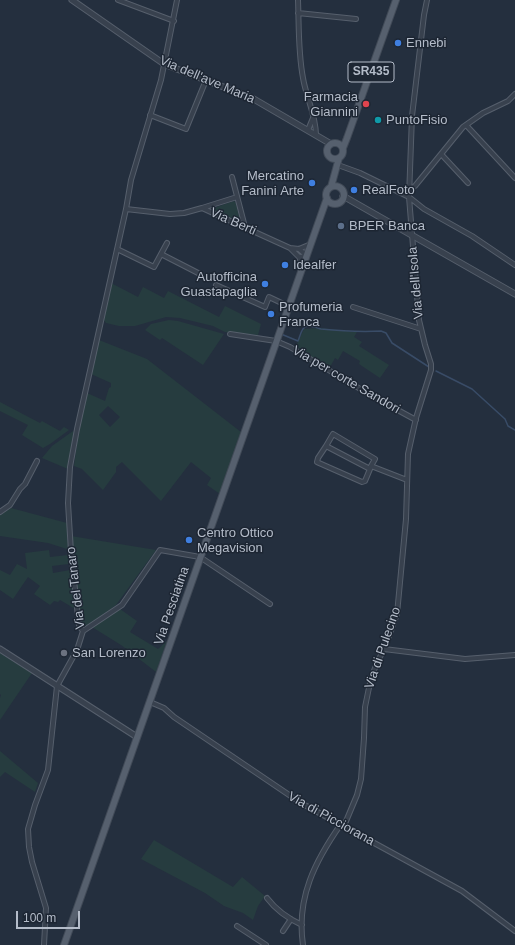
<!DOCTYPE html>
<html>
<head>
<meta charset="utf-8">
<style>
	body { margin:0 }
	#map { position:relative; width:515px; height:945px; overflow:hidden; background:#242f3e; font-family:Helvetica,sans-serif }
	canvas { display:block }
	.scale { position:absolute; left:16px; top:911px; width:64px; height:18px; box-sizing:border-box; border:2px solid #b4bcc9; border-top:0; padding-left:5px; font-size:12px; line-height:14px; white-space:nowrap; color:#b4bcc9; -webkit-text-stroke:3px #1d2633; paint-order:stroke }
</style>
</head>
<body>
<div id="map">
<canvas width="515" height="945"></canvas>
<div class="scale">100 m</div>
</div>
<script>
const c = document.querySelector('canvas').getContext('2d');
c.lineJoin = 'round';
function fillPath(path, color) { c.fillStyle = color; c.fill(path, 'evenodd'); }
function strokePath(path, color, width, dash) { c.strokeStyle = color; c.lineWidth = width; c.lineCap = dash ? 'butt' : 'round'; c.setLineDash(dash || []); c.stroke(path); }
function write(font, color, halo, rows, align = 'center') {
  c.font = font + ' Helvetica,sans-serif'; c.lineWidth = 3; c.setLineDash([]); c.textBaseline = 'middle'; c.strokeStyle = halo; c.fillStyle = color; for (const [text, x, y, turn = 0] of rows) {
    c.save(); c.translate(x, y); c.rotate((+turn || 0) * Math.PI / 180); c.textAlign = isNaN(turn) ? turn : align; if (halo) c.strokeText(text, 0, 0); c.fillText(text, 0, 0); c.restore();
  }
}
const green = new Path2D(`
	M 234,201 L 236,203 L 240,220 L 239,221 L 211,209 Z
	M 111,283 L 138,297 L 143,287 L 164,298 L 168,291 L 219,317 L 225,306 L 261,324 L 258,335 L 225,332 L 213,326 L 180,318 L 166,317 L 135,326 L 119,326 L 106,323 L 103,319 Z
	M 169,320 L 178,321 L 224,334 L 203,365 L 162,338 L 160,340 L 145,330 L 151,324 Z
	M 320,328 L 357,332 L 354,337 L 362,342 L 359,346 L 389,365 L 380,378 L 359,364 L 360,361 L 343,351 L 338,360 L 335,358 L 329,369 L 296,346 L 304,329 Z
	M 99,340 L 147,359 L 241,432 L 220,494 L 207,485 L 211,478 L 191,462 L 161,501 L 122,462 L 116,467 L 116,472 L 103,490 L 82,469 L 74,466 L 80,421 L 87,393 L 105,401 L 109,388 L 111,387 L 111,383 L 91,374 ZM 108,406 L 120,417 L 110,427 L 99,415 Z
	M 0,402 L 40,423 L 42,421 L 60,431 L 64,427 L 69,430 L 50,444 L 43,448 L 22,435 L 28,425 L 0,411 Z
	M 73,431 L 74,433 L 68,469 L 42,458 L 52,446 Z
	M 11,508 L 67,523 L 68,546 L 67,549 L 48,543 L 0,536 L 0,515 Z
	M 71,536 L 156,550 L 116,605 L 85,628 L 82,626 Z
	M 49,550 L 50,557 L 68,555 L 69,564 L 52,566 L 53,573 L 70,570 L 77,610 L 60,600 L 58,602 L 54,601 L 50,605 L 34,594 L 40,586 L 28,577 L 13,599 L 0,590 L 0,570 L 10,575 L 17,564 L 27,569 L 25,553 Z
	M 120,609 L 137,621 L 130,632 L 158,649 L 167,641 L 156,672 L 121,645 L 92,627 Z
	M 0,653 L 32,673 L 0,720 L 0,698 L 1,695 L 0,694 Z
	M 0,751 L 38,783 L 35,792 L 5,772 L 0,777 Z
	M 154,840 L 233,887 L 242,877 L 265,896 L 258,906 L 253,920 L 243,913 L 224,906 L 205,893 L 141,859 Z`);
const stream = new Path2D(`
	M 281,334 L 298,341 C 300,337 301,329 305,327 C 310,324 316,328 321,329 C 341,331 361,332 381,331 L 386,333 L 392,343 L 429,367
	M 436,371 L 472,389 L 505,419 L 508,426 L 515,430`);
const minor = new Path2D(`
	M 118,0 L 174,21
	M 298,0 C 299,26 298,52 303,78 C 306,97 316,115 316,135
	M 298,13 L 356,19
	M 150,115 L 186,129 L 206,80
	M 466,125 L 515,178
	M 308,130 L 313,118
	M 441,154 L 468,183
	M 338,165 L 360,173 L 409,197 L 424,209 L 472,236 L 515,265
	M 232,177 L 245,227
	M 410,190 L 415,186 L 463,127 L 483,113 L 508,101 L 515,94
	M 202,208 L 237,197
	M 126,209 L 170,214 L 184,213 L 202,208 L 290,248 L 299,249 L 311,244
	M 290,248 L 299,257 L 303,267
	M 117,249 L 154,267 L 167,243
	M 161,254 L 200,274
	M 299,257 L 307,256 L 299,249
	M 216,285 L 265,307 L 269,297 L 288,306
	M 353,307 L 421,329
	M 230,334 L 276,341 L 290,347 L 372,396 L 416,420
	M 326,446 L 318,458 L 317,462 L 319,463 L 362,482 L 365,481 L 370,469
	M 371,466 L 370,469 L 326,446 L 333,434 L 375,459 L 371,466 L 407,480
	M 0,512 L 10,505 L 20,489 L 25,484 L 37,461
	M 83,631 L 122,605 L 160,550 L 200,557 L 270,604
	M 384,649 L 465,659 L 515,655
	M 150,702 L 164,708 L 174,717 L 301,803 L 462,891 L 515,931
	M 344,826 L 357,795 L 361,779 L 364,738 L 365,707 L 371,678 L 377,663 L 385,647 L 397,614 L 406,519 L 408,454 L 416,418 L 431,370 L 431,364 L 425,345 L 419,320 L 409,197 L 412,116 L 424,15 L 427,0
	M 267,898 C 276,910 289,919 302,925
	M 237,926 L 266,945
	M 283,931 L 291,919
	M 44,945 L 46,908 L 32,862 L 29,847 L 28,829 L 35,805 L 48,770 L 57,686 L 77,650 L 83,631 L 79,626 L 71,552 L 68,503 L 70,467 L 77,429 L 126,209 L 131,180 L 161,80 L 177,0
	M 303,945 C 296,898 315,861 341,824`);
const tertiary = new Path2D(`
	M 72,0 L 164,64 L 252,98 L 331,144
	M 343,196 L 515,294
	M 0,649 L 137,737`);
const primary = new Path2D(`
	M327 151a8 8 0 1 1 16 0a8 8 0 1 1-16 0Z
	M 343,148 L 347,138 L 396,0
	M326 195a9 9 0 1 1 18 0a9 9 0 1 1-18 0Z
	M 331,187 L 339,158
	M 64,945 L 327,198`);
const markers = [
	[398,43,4,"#3f7fe0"],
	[366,104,4,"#e0444e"],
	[378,120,4,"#0f9aa8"],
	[312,183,4,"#3f7fe0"],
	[354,190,4,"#3f7fe0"],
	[341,226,4,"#5c6f8a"],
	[285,265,4,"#3f7fe0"],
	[265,284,4,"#3f7fe0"],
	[271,314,4,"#3f7fe0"],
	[189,540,4,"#3f7fe0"],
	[64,653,4,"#6b7280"]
];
const shields = [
	[371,72,46]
];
const shieldNames = [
	["SR435",371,72]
];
const poiNames = [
	["Ennebi",406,43],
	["Farmacia",358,97,"right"],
	["Giannini",358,112,"right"],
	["PuntoFisio",386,120],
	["Mercatino",304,176,"right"],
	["Fanini Arte",304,191,"right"],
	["RealFoto",362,190],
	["BPER Banca",349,226],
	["Idealfer",293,265],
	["Autofficina",257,277,"right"],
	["Guastapaglia",257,292,"right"],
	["Profumeria",279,307],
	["Franca",279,322],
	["Centro Ottico",197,533],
	["Megavision",197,548],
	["San Lorenzo",72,653]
];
const streetNames = [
	["Via dell'ave Maria",207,80,23],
	["Via Berti",233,222,24],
	["Via dell'Isola",416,283,-95],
	["Via per corte Sandori",346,380,30],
	["Via del Tanaro",76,588,-97],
	["Via Pesciatina",172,606,-71],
	["Via di Pulecino",383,648,-71],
	["Via di Picciorana",331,819,29]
];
fillPath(green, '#263c3f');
strokePath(stream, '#394c67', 1.5);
strokePath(minor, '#565f6c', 6);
strokePath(tertiary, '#565f6c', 7);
strokePath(primary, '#414a57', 8);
strokePath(minor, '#38414e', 4);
strokePath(tertiary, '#38414e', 5);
strokePath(primary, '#56606e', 6);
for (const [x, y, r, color] of markers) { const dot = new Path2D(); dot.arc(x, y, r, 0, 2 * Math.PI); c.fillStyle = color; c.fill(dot); strokePath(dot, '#1d2633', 1.5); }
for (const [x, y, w] of shields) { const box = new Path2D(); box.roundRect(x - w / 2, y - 10, w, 20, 3); c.fillStyle = '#1d2633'; c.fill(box); strokePath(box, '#b4bcc9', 1); }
write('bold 12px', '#b4bcc9', null, shieldNames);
write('13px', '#b4bcc9', '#1d2633', poiNames, 'left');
write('13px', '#b4bcc9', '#1d2633', streetNames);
</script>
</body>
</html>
